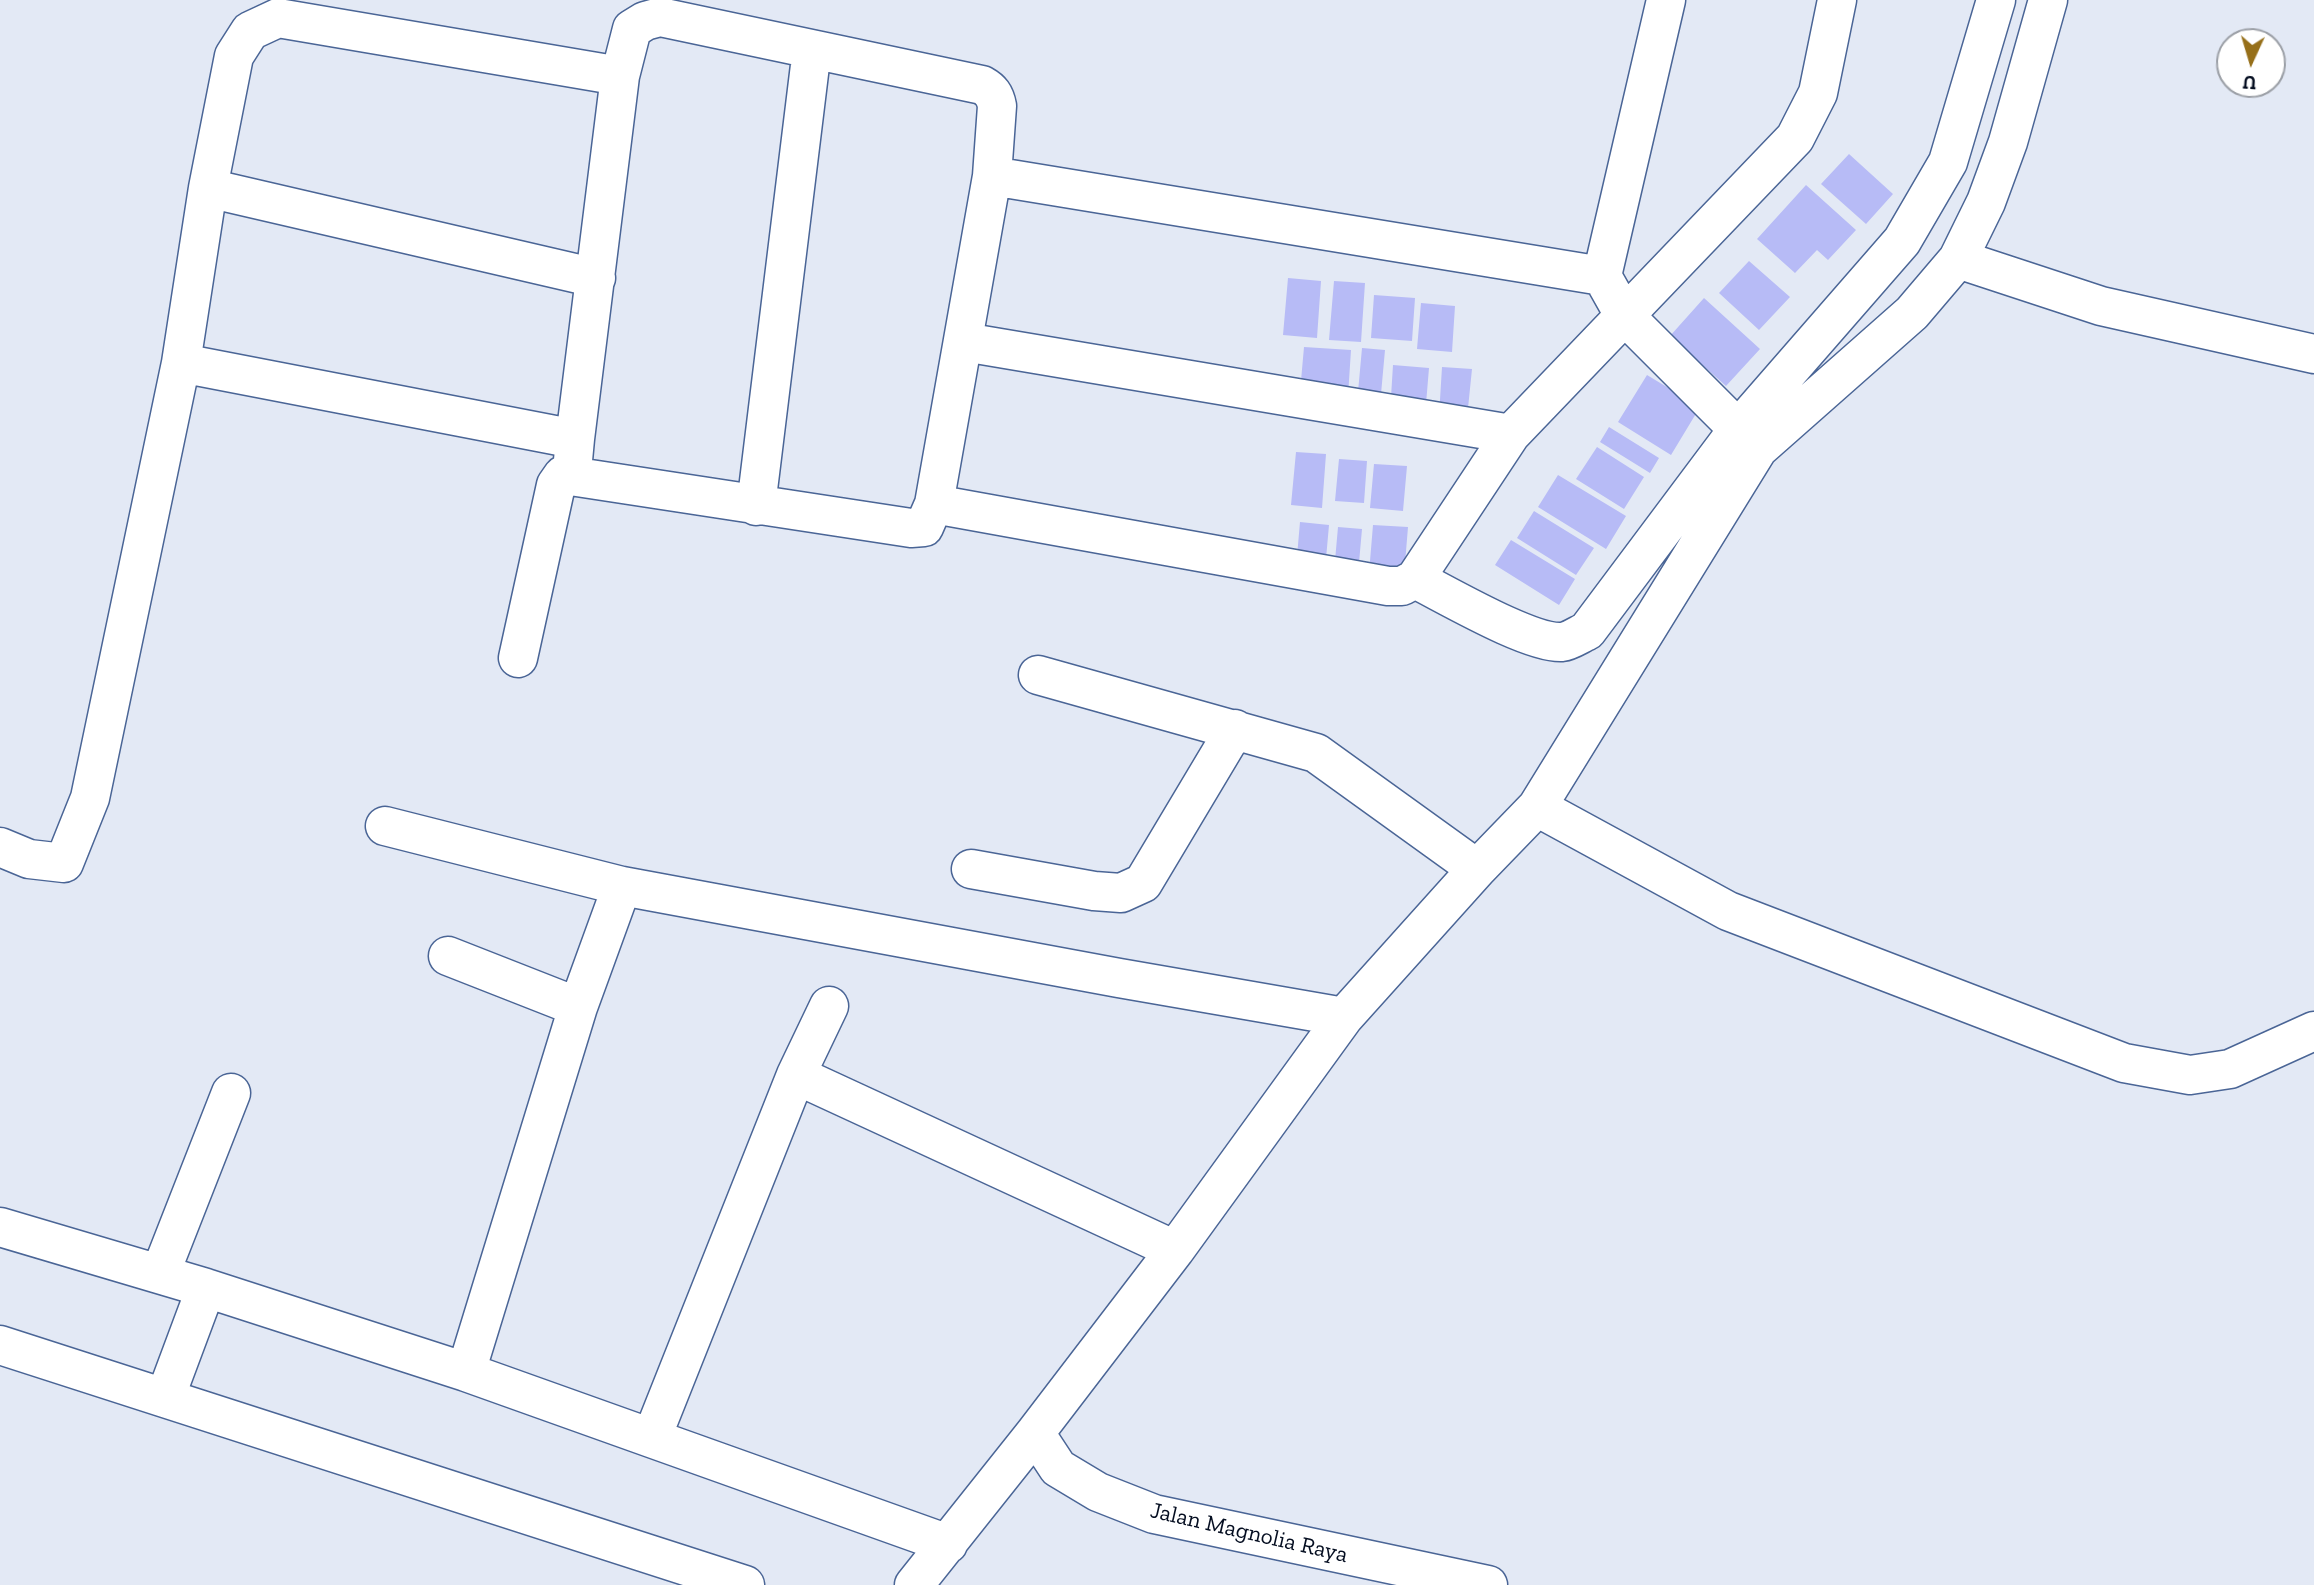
<!DOCTYPE html>
<html>
<head>
<meta charset="utf-8">
<style>
	body { margin:0 }
	#map { position:relative; width:2314px; height:1585px; overflow:hidden; background:#e3e9f5; font-family:"Zilla Slab",serif }
	canvas { display:block }
	.north { position:absolute; left:2216px; top:28px; width:70px; height:70px; box-sizing:border-box; background:#fff; border:2px solid #9b9fa6; border-radius:50%; rotate:184deg; font-size:19px; font-weight:700; line-height:28px; text-align:center; color:#050e21 }
	.north::after { content:''; display:block; margin:auto; width:24px; height:32px; background:#966f19; clip-path:polygon(50% 0,100% 100%,50% 72%,0 100%) }
</style>
</head>
<body>
<div id="map">
<canvas width="2314" height="1585"></canvas>
<div class="north">U</div>
</div>
<script>
const c = document.querySelector('canvas').getContext('2d');
c.lineJoin = 'round';
function fillPath(path, color) { c.fillStyle = color; c.fill(path, 'evenodd'); }
function strokePath(path, color, width, dash) { c.strokeStyle = color; c.lineWidth = width; c.lineCap = dash ? 'butt' : 'round'; c.setLineDash(dash || []); c.stroke(path); }
function write(font, color, halo, rows, align = 'center') {
  c.font = font + ' "Zilla Slab",serif'; c.lineWidth = 7; c.setLineDash([]); c.textBaseline = 'middle'; c.strokeStyle = halo; c.fillStyle = color; for (const [text, x, y, turn = 0] of rows) {
    c.save(); c.translate(x, y); c.rotate((+turn || 0) * Math.PI / 180); c.textAlign = isNaN(turn) ? turn : align; if (halo) c.strokeText(text, 0, 0); c.fillText(text, 0, 0); c.restore();
  }
}
const building = new Path2D(`
	M 1849,154 L 1893,194 L 1866,224 L 1821,184 Z
	M 1806,185 L 1856,230 L 1828,260 L 1817,250 L 1795,273 L 1757,239 Z
	M 1749,261 L 1790,297 L 1759,330 L 1719,293 Z
	M 1288,278 L 1321,281 L 1317,338 L 1283,335 Z
	M 1334,281 L 1365,283 L 1361,342 L 1329,340 Z
	M 1374,295 L 1415,298 L 1412,341 L 1371,338 Z
	M 1704,298 L 1760,349 L 1726,386 L 1670,336 Z
	M 1421,303 L 1455,306 L 1452,352 L 1417,349 Z
	M 1304,347 L 1351,350 L 1348,396 L 1300,392 Z
	M 1362,348 L 1385,350 L 1380,405 L 1357,403 Z
	M 1393,365 L 1429,368 L 1425,416 L 1390,413 Z
	M 1442,367 L 1472,369 L 1467,418 L 1439,416 Z
	M 1647,375 L 1700,407 L 1671,455 L 1618,422 Z
	M 1609,427 L 1659,458 L 1650,473 L 1600,442 Z
	M 1597,447 L 1644,477 L 1624,509 L 1576,479 Z
	M 1296,452 L 1326,454 L 1322,508 L 1291,505 Z
	M 1339,459 L 1367,461 L 1364,503 L 1335,501 Z
	M 1374,464 L 1407,466 L 1403,511 L 1370,508 Z
	M 1558,475 L 1626,516 L 1606,549 L 1538,507 Z
	M 1534,511 L 1594,548 L 1576,575 L 1517,538 Z
	M 1300,522 L 1329,525 L 1325,570 L 1296,568 Z
	M 1373,525 L 1408,527 L 1404,576 L 1369,573 Z
	M 1338,527 L 1362,529 L 1358,574 L 1334,572 Z
	M 1511,540 L 1575,579 L 1559,605 L 1495,565 Z`);
const minor = new Path2D(`
	M 1666,0 L 1602,276 L 1624,315 L 1757,448
	M 992,176 L 1602,276
	M 208,188 L 596,278
	M 1958,259 L 2101,306 L 2314,354
	M 964,342 L 1511,434
	M 181,363 L 208,188 L 234,56 L 250,31 L 278,18 L 620,76
	M 575,439 L 620,76 L 632,29 L 645,21 L 660,17 L 982,85 C 991,90 995,95 997,106 L 992,176 L 934,504
	M 756,506 L 812,49
	M 1415,579 C 1447,595 1530,644 1562,642 C 1570,641 1580,634 1587,631 L 1739,428 L 1902,241 L 1948,162 L 1996,0
	M 518,658 L 556,485 L 563,475 L 572,471
	M 1038,675 L 1316,753 L 1477,869
	M 1537,807 L 1728,911 L 2124,1063 L 2190,1075 L 2230,1069 L 2314,1031
	M 385,826 L 622,886 L 1119,978 L 1344,1017
	M 0,847 L 29,859 L 64,863 L 90,798 L 181,363 L 575,439 L 572,471 L 577,477 L 911,528 L 924,527 L 934,504 L 1388,586 L 1402,586 L 1415,579 L 1511,434 L 1795,138 L 1818,93 L 1837,0
	M 971,869 L 1094,891 L 1121,893 L 1143,883 L 1235,729
	M 448,956 L 578,1007
	M 796,1075 L 1175,1250
	M 0,1227 L 206,1288 L 466,1372 L 948,1544
	M 160,1274 L 231,1093
	M 0,1345 L 745,1585
	M 466,1372 L 578,1007 L 622,886
	M 165,1398 L 206,1288
	M 1035,1433 L 1058,1468 L 1098,1492 L 1154,1514 L 1488,1585
	M 652,1437 L 796,1075 L 829,1006
	M 914,1585 L 1035,1433 L 1175,1250 L 1344,1017 L 1477,869 L 1537,807 L 1758,449 L 1912,313 L 1958,259 L 1986,202 L 2008,142 L 2048,0`);
const streetNames = [
	["Jalan Magnolia Raya",1249,1533,13]
];
fillPath(building, '#b7bbf6');
strokePath(minor, '#4a6596', 41);
strokePath(minor, '#fff', 38);
write('23px', '#050e21', '#fff', streetNames);
</script>
</body>
</html>
